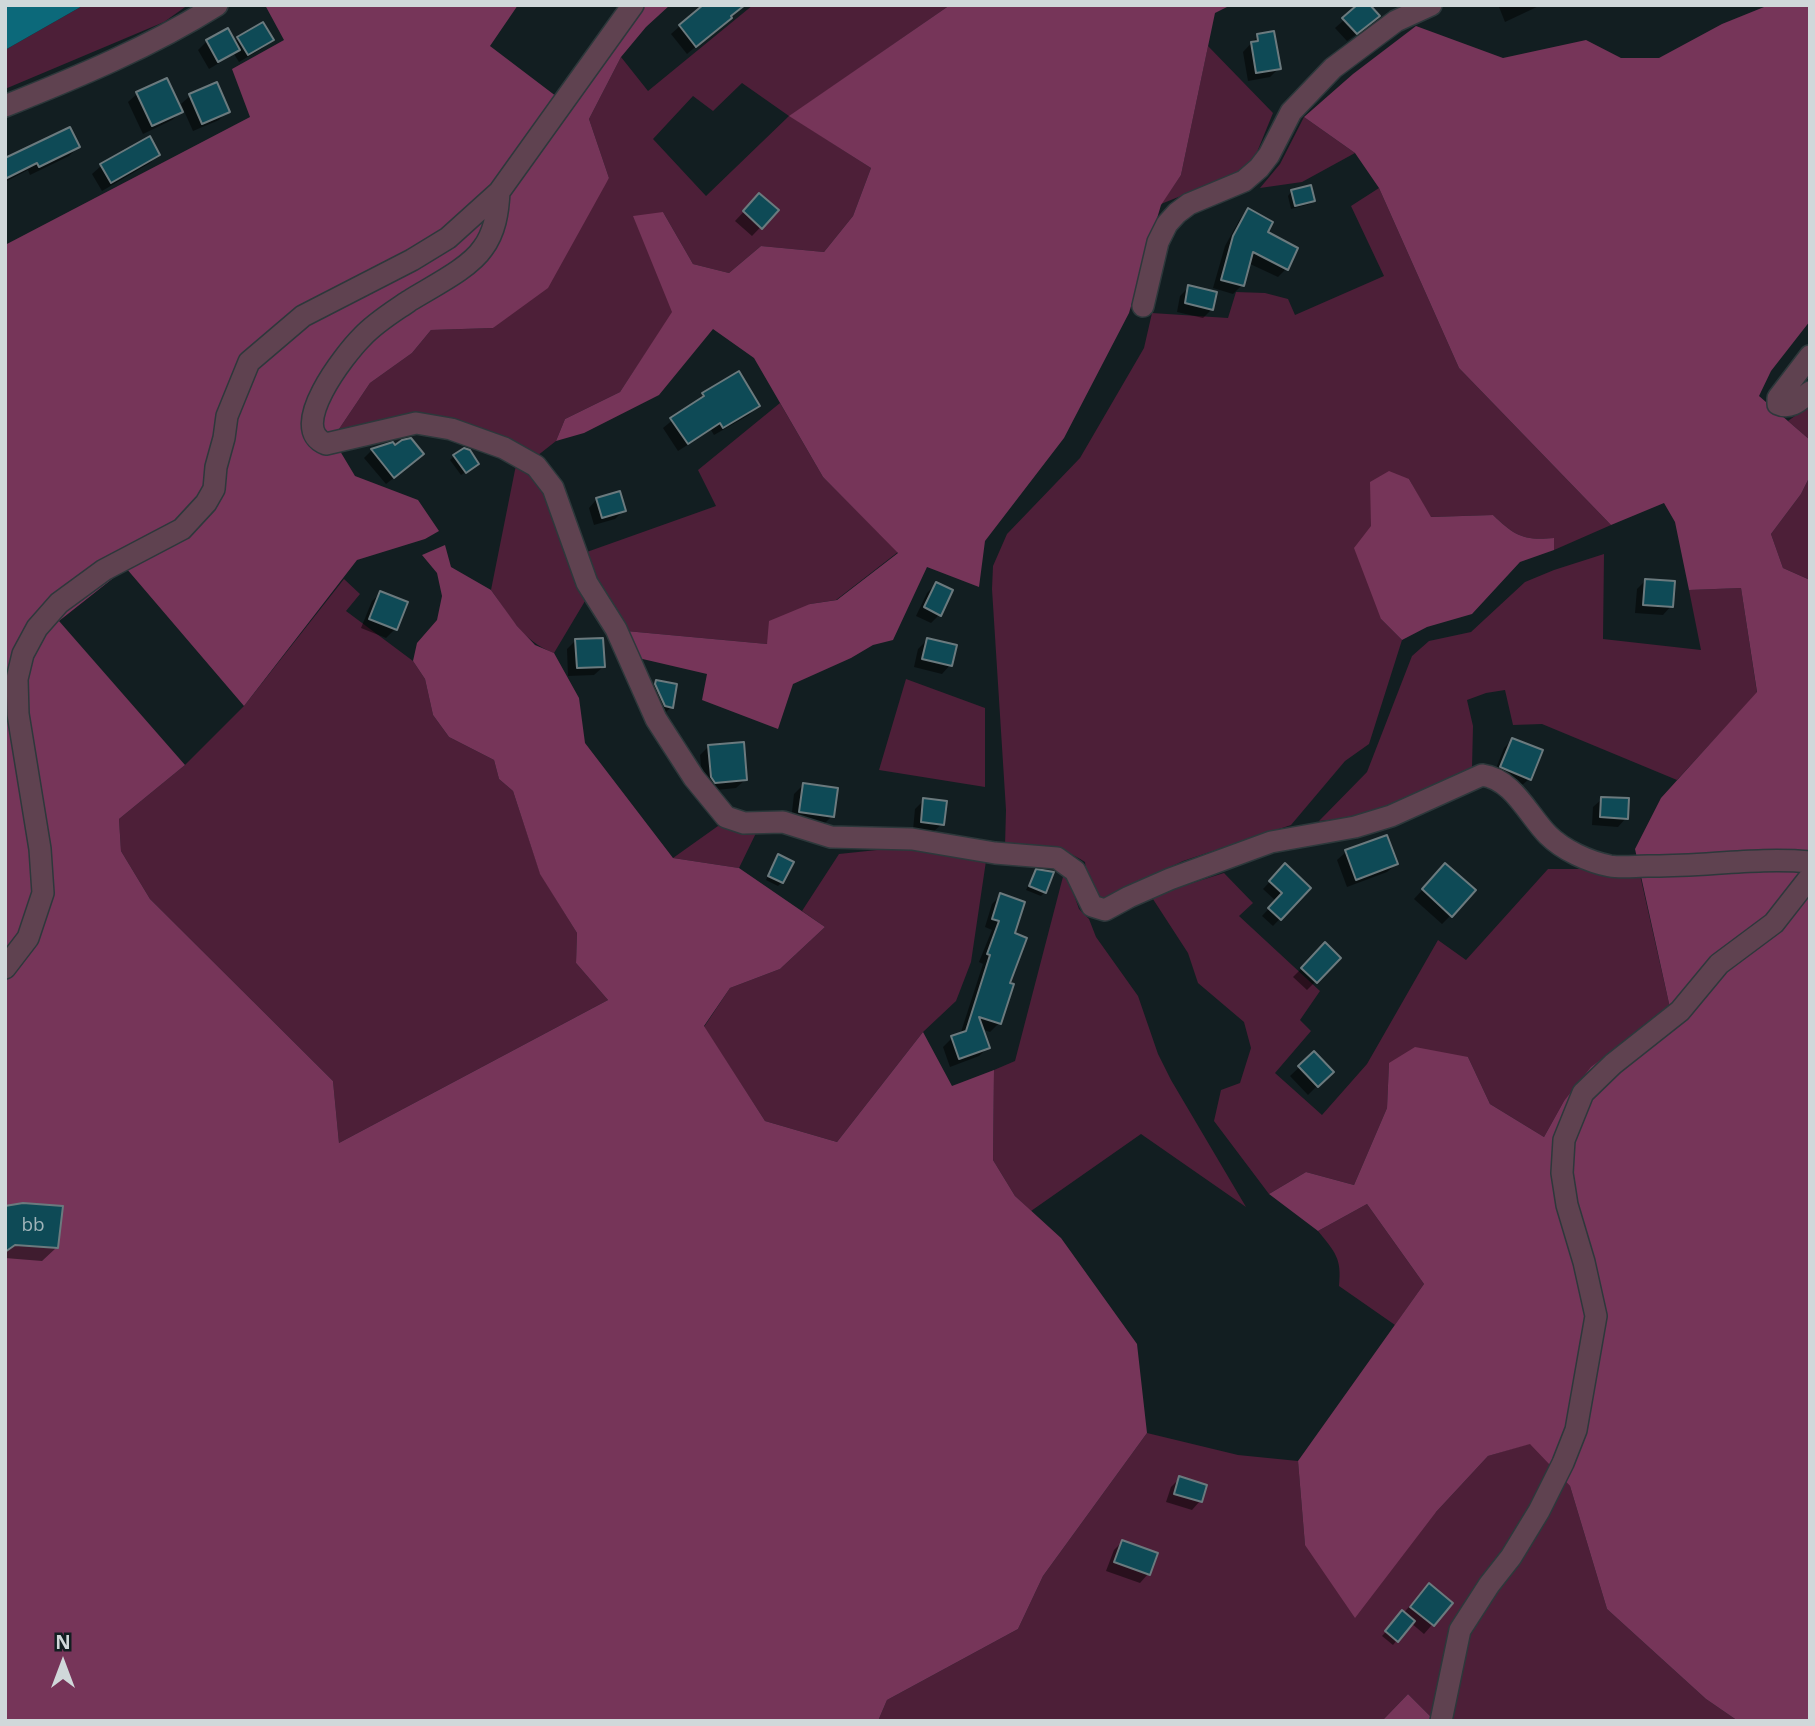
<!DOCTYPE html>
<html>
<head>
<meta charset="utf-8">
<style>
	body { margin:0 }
	#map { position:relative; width:1815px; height:1726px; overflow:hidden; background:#121e21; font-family:"Open Sans",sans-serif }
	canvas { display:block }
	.frame { position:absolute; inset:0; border:7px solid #d0d8da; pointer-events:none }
	.north { position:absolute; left:28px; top:1628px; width:70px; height:70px; -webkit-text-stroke:5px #121e21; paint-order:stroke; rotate:0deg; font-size:19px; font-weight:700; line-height:28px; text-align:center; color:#d0d8da }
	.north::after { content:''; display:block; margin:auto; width:24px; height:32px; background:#d0d8da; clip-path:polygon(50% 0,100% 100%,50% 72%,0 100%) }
</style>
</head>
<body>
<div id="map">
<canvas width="1815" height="1726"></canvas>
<div class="frame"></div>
<div class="north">N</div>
</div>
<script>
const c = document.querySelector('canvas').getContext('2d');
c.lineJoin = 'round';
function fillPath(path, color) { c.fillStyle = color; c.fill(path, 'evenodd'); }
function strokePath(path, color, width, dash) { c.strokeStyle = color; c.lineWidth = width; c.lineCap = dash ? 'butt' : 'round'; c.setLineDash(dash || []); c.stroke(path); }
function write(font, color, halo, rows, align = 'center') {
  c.font = font + ' "Open Sans",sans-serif'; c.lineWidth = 5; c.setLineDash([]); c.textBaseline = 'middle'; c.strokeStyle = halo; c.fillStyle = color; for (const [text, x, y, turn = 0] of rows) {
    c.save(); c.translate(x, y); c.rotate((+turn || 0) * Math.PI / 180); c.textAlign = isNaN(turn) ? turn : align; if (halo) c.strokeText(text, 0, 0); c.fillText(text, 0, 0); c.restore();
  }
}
const green = new Path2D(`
	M 84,5 L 188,5 L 164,22 L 5,89 L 5,50 Z
	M 753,5 L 950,5 L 790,116 L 871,168 L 853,216 L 824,252 L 761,246 L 729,273 L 693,264 L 663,212 L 673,312 L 620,392 L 565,419 L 556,441 L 537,456 L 468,426 L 335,435 L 370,383 L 412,353 L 431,330 L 493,328 L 609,178 L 589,119 L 621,57 L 648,91 ZM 742,83 L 789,116 L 706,196 L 653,139 L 693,96 L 713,111 Z
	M 1208,46 L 1273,113 L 1255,157 L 1240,172 L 1161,204 L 1181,175 Z
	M 1304,117 L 1355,153 L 1302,182 L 1260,188 L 1280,164 Z
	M 1379,188 L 1459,368 L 1611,525 L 1554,550 L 1554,538 C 1524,541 1515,536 1493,515 L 1430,517 L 1409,479 L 1381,619 L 1402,640 L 1369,744 L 1345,761 L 1291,825 L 1183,861 L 1106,898 L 1096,898 L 1088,888 L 1085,862 C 1054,843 1039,846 1005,846 L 1006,810 L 992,589 L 993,566 L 1007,534 L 1080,458 L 1144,348 L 1152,313 L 1228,318 L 1236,292 L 1265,293 L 1288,299 L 1295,315 L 1384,276 L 1351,206 Z
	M 780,403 L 823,477 L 898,552 L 836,600 L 810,604 L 767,644 L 626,631 L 595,583 L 584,553 L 716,506 L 698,470 Z
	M 1810,405 L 1810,440 L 1788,421 Z
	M 516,465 L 536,474 L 588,596 L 554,653 C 521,640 511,617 491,590 Z
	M 1810,476 L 1810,580 L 1783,568 L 1771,534 L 1801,494 Z
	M 1604,554 L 1603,639 L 1701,650 L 1689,590 L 1741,588 L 1757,693 L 1677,780 L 1542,724 L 1513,725 L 1505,690 L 1486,693 L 1467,700 L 1473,726 L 1472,768 L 1377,815 L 1319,821 L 1367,772 L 1412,656 L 1429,641 L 1471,632 L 1525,582 L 1554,570 Z
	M 344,579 L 360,594 L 346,611 L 413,661 L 425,679 L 433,715 L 449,737 L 494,760 L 499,779 L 513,791 L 540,873 L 577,933 L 576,963 L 608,1000 L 339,1143 L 333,1081 L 150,899 L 121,851 L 119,819 L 185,765 L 244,706 Z
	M 906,679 L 985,708 L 985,787 L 879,770 Z
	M 718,826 L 757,831 L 739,868 L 673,858 Z
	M 896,848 L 986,861 L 971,962 L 956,1001 L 923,1032 L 837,1142 L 765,1121 L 704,1027 L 730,988 L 780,969 L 825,927 L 802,911 L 839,854 Z
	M 1065,869 L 1079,909 L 1089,919 L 1096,937 L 1138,996 L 1158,1054 L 1171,1080 L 1246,1207 L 1141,1134 L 1031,1211 L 1015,1196 L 993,1160 L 994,1070 L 1015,1061 Z
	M 1548,869 L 1588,869 L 1640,875 L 1670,1008 L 1564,1101 L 1544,1137 L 1490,1104 L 1468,1057 L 1389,1063 L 1387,1108 L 1354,1185 L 1306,1172 L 1269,1194 L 1214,1121 L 1221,1090 L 1240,1083 L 1251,1048 L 1244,1022 L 1198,983 L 1188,953 L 1151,896 L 1224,873 L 1253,903 L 1239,916 L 1320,991 L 1300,1020 L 1311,1031 L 1275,1073 L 1322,1115 L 1367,1064 L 1438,940 L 1466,960 Z
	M 1367,1204 L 1424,1284 L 1395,1325 L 1339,1286 C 1342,1258 1335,1252 1318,1231 Z
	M 1147,1433 L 1238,1455 L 1298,1461 L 1305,1545 L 1436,1512 L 1488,1456 L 1531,1443 L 1570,1486 L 1607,1609 L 1706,1699 L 1738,1721 L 1429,1721 L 1431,1717 L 1408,1694 L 1382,1721 L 878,1721 L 887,1700 L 1018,1629 L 1043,1576 Z`);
const forest = new Path2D(`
	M 265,5 L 518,5 L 490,46 L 569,106 L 624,27 L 644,5 L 670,5 L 646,27 L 621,57 L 589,119 L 609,178 L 548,288 L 493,328 L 431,330 L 412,353 L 370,383 L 335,435 L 337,446 L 355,476 L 418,500 L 439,531 L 425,539 L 357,560 L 244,706 L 126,568 L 59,621 L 185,765 L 119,819 L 121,851 L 150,899 L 333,1081 L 339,1143 L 608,1000 L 576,963 L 577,933 L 540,874 L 513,791 L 499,779 L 494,760 L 449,737 L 433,715 L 425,679 L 413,661 L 417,643 L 437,620 L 442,596 L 437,573 L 422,555 L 445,545 L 451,567 L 491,590 L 517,626 L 535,645 L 554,653 L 579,698 L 585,743 L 673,858 L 739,868 L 825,927 L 780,969 L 730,988 L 704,1026 L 765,1121 L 837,1142 L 923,1032 L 952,1086 L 994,1070 L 993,1160 L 1015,1196 L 1061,1238 L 1137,1344 L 1147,1433 L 1043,1576 L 1018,1629 L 887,1700 L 878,1721 L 5,1721 L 5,245 L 250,117 L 232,69 L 284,40 Z
	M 950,5 L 1231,5 L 1215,13 L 1181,175 L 1161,205 L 1129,313 L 1064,438 L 985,541 L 979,587 L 927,567 L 893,640 L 873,645 L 851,658 L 793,684 L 778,729 L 702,700 L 707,674 L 634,657 L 626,631 L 767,644 L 769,621 L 810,604 L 837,600 L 898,553 L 823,477 L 754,358 L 713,329 L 659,395 L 584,433 L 556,441 L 565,419 L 620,392 L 672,312 L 633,216 L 663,212 L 693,264 L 729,273 L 761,246 L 824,252 L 853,216 L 871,168 L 789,116 Z
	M 1769,5 L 1810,5 L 1810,321 L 1771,371 L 1759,396 L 1810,440 L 1810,476 L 1801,494 L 1771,534 L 1783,568 L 1810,580 L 1810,1721 L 1738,1721 L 1706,1699 L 1607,1609 L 1570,1486 L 1530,1444 L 1488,1456 L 1436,1512 L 1355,1618 L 1305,1545 L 1298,1461 L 1424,1284 L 1367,1204 L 1318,1231 L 1269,1194 L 1306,1172 L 1354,1185 L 1387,1108 L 1389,1063 L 1415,1047 L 1468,1057 L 1490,1104 L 1544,1137 L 1564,1101 L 1591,1067 L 1670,1008 L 1635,849 L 1661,798 L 1757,692 L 1741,588 L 1689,590 L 1675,522 L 1664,503 L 1611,525 L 1459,368 L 1379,188 L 1355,153 L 1304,117 L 1353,74 L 1416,26 L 1503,58 L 1586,40 L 1621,58 L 1659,58 L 1722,24 Z
	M 1389,471 L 1409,479 L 1431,517 L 1493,515 C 1515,536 1524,541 1554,538 L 1554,550 L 1520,562 L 1472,614 L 1427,627 L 1402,640 L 1381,619 L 1354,548 L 1371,526 L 1370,482 Z
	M 1408,1694 L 1431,1717 L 1429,1721 L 1382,1721 Z`);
const water = new Path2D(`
	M 5,5 L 84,5 L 5,50 Z`);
const shadow = new Path2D(`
	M 745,5 L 687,54 L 671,34 L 680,26 Z
	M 1501,5 L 1541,5 L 1505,22 L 1499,7 Z
	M 1344,20 L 1369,25 L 1347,41 L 1335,28 Z
	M 1258,36 L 1279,68 L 1270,77 L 1248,81 L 1243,52 Z
	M 239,38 L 272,40 L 263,48 L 239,62 L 234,54 L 209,69 L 198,50 L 207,41 L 234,43 Z
	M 166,80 L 181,112 L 172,120 L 143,134 L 128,102 L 137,94 Z
	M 190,96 L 227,111 L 219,120 L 193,131 L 181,104 Z
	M 149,139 L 158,155 L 150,163 L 102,191 L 92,174 L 101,166 Z
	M 78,147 L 69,156 L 30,175 L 28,170 L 5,182 L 5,160 Z
	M 1310,187 L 1314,200 L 1310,204 L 1291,209 L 1288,196 L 1291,192 Z
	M 751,204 L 776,211 L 752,236 L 735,221 Z
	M 1248,210 L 1286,269 L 1278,277 L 1248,263 L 1242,285 L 1233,294 L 1213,288 L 1225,246 L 1240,219 Z
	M 1189,287 L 1212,309 L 1203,318 L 1177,312 L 1180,296 Z
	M 703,395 L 757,406 L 749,415 L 714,435 L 711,430 L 678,451 L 663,428 Z
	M 392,444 L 414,462 L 386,484 L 364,458 L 372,450 Z
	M 454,456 L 473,467 L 461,475 L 450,460 Z
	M 597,499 L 624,510 L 615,519 L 594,525 L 589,508 Z
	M 1645,581 L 1671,606 L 1663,615 L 1635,613 L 1637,589 Z
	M 936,584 L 940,614 L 931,623 L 916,616 L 927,593 Z
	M 381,593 L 395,629 L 386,638 L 361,628 L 372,601 Z
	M 576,640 L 603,667 L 594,675 L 568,676 L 567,649 Z
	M 927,640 L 950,665 L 942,674 L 914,667 L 918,649 Z
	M 656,682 L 671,707 L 662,716 L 647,691 Z
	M 1512,740 L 1529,779 L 1520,787 L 1493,776 L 1504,748 Z
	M 709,746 L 745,780 L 736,788 L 706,791 L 703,787 L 700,755 Z
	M 803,785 L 832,816 L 823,825 L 791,821 L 794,794 Z
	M 1602,799 L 1626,818 L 1618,827 L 1592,825 L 1593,807 Z
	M 924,800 L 942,824 L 933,832 L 913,830 L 915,809 Z
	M 1346,852 L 1396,864 L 1387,872 L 1347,887 L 1337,860 Z
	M 778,856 L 782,882 L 778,886 L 766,880 Z
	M 1285,866 L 1309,888 L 1273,926 L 1262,916 L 1276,901 L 1263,889 Z
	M 1036,871 L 1045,892 L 1041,896 L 1026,890 Z
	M 1437,874 L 1451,915 L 1442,924 L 1414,899 Z
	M 1001,895 L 1013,934 L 1008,984 L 1012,985 L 999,1023 L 990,1032 L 981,1029 L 988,1047 L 979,1056 L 950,1067 L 943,1047 L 952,1038 L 960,1035 L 983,964 L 979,962 L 992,930 L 985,927 L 992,904 Z
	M 1325,945 L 1339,958 L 1307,990 L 1293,977 Z
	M 1314,1053 L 1331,1072 L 1308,1095 L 1290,1076 Z
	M 5,1207 L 56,1248 L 42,1261 L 5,1258 Z
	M 1180,1478 L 1200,1501 L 1192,1510 L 1166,1502 L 1171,1487 Z
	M 1122,1542 L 1148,1574 L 1140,1583 L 1106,1571 L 1114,1550 Z
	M 1421,1594 L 1451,1603 L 1424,1634 L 1411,1623 L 1393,1645 L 1382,1636 Z`);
const building = new Path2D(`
	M 703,5 L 745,5 L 731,16 L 732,18 L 696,47 L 679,25 Z
	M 1357,5 L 1370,5 L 1380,16 L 1357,34 L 1342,18 Z
	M 263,22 L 274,40 L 248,55 L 237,37 Z
	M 228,28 L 240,50 L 218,62 L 206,40 Z
	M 1274,31 L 1281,69 L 1256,73 L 1251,42 L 1258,41 L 1257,34 Z
	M 167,78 L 183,112 L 152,126 L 136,92 Z
	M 217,82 L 230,112 L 202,124 L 189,94 Z
	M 70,127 L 80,147 L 39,167 L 37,163 L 5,179 L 5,158 Z
	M 150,136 L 160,155 L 111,183 L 100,164 Z
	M 1311,185 L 1315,201 L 1295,206 L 1291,190 Z
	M 759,193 L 779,210 L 762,229 L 743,211 Z
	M 1248,208 L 1273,222 L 1268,232 L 1298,248 L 1288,270 L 1253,252 L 1244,286 L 1221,280 L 1233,236 Z
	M 1188,285 L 1217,292 L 1213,310 L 1185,303 Z
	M 739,371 L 760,406 L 723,428 L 720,423 L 688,444 L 670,418 L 704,396 L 702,393 Z
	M 411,438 L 424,454 L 394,478 L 371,449 L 393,442 L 395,445 L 402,440 Z
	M 464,448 L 470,450 L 479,464 L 466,473 L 453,455 Z
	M 620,491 L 626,511 L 602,518 L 596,498 Z
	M 1645,579 L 1675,581 L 1673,607 L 1643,605 Z
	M 936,582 L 953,590 L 941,616 L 924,607 Z
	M 380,591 L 408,602 L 397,630 L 369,619 Z
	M 603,638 L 605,667 L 577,668 L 575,639 Z
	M 927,638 L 957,645 L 952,666 L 922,659 Z
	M 656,680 L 677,684 L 673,708 L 665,706 L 655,684 Z
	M 1512,738 L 1543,750 L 1531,780 L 1500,767 Z
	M 744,742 L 747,780 L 715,783 L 711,777 L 708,745 Z
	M 803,783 L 838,788 L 834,817 L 799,812 Z
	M 1601,797 L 1629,798 L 1628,819 L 1600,817 Z
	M 923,798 L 947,801 L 944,825 L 921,822 Z
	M 1387,835 L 1398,864 L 1356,880 L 1345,850 Z
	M 778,854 L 794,862 L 783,883 L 768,876 Z
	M 1285,863 L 1311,888 L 1281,920 L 1268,908 L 1282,893 L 1269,881 Z
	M 1445,863 L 1476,890 L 1452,917 L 1422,889 Z
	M 1036,869 L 1054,872 L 1046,893 L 1029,886 Z
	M 1000,893 L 1025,902 L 1015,933 L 1027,938 L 1010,983 L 1014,984 L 1001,1024 L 979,1017 L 990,1048 L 959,1059 L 951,1036 L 966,1031 L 990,955 L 987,954 L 999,921 L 992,919 Z
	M 1325,942 L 1341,958 L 1317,983 L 1301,968 Z
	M 1314,1051 L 1334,1072 L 1318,1087 L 1298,1066 Z
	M 23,1203 L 63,1206 L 58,1248 L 15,1245 L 5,1252 L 5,1206 Z
	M 1179,1476 L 1207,1485 L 1202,1502 L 1174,1494 Z
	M 1122,1540 L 1158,1553 L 1150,1575 L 1114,1562 Z
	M 1429,1583 L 1453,1603 L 1434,1626 L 1410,1607 Z
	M 1402,1610 L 1415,1621 L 1398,1642 L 1385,1631 Z`);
const minor = new Path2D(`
	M 499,192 C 498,212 495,232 483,248 C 469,269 431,287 409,301 C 393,312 376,322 362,337 C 345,354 286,429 326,444 L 416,423 L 451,429 L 504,448 L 536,466 L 553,488 L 587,583 L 616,629 L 656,719 L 694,778 L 726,817 L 744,823 L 783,822 L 831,837 L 912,839 L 995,853 L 1057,858 L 1075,871 L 1092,906 L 1105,910 L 1129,897 L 1170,879 L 1271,842 L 1355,827 L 1391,816 L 1482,775 C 1513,779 1528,815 1548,835 C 1563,850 1589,862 1610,866 C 1622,868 1636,866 1648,866 C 1702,867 1756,857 1810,862
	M 1143,306 L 1158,242 L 1167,224 L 1177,213 L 1189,204 L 1244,181 L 1259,168 L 1269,155 L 1291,112 L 1333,68 L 1396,21 L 1431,5
	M 1810,356 L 1778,398 L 1778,404 C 1791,410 1800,400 1810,392
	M 5,968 L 28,938 L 43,893 L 40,849 L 18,714 L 17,679 L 23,654 L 37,628 L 59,603 L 104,570 L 182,529 L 206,503 L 214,489 L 216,467 L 224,438 L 227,416 L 249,362 L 303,316 L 412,260 L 448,238 L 499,192 L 633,5
	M 1441,1721 L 1460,1630 L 1489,1585 L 1511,1557 L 1539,1511 L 1563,1463 L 1576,1430 L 1596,1316 L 1584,1262 L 1567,1205 L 1562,1173 L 1564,1140 L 1583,1093 L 1613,1064 L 1680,1011 L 1719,964 L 1774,923 L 1810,877`);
const tertiary = new Path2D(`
	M 5,106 C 78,77 150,47 217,5`);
const numberNames = [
	["bb",33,1226]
];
fillPath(green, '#4d1f38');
fillPath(forest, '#763559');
fillPath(water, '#0c697a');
fillPath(shadow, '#0007');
fillPath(building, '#0e4a56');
strokePath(building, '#6b7a7e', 2);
strokePath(minor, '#2d383b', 24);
strokePath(tertiary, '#2d383b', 24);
strokePath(minor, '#5f4250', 21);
strokePath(tertiary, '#5f4250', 21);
write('19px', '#a0b4b9', null, numberNames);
</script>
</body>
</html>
